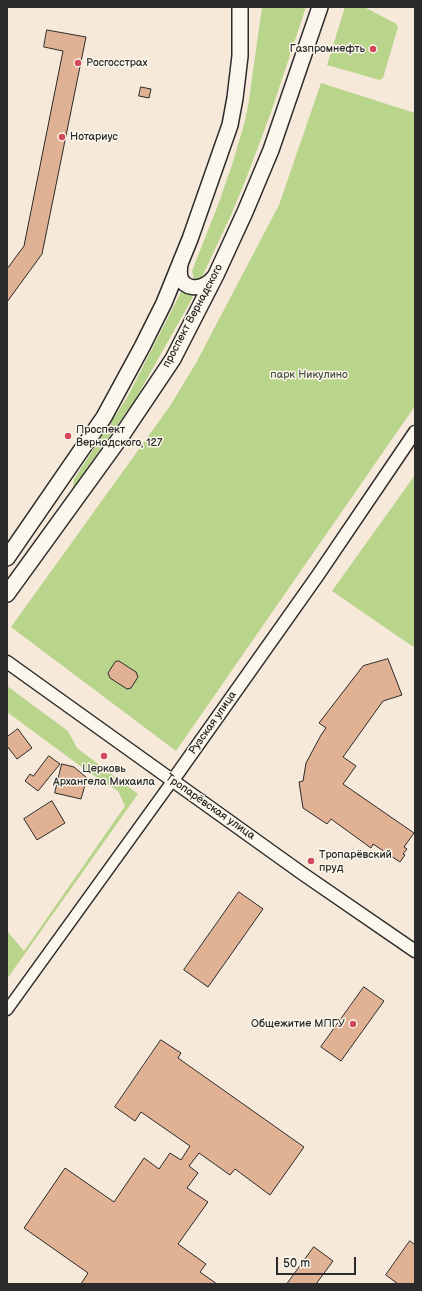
<!DOCTYPE html>
<html>
<head>
<meta charset="utf-8">
<style>
	body { margin:0 }
	#map { position:relative; width:422px; height:1291px; overflow:hidden; background:#f6e9da; font-family:"Balsamiq Sans",sans-serif }
	canvas { display:block }
	.frame { position:absolute; inset:0; border:8px solid #2b2b2b; pointer-events:none }
	.scale { position:absolute; left:276px; top:1257px; width:80px; height:18px; box-sizing:border-box; border:2px solid #2b2b2b; border-top:0; padding-left:5px; font-size:12px; line-height:14px; white-space:nowrap; color:#2b2b2b; -webkit-text-stroke:3px #fbf7ec; paint-order:stroke }
</style>
</head>
<body>
<div id="map">
<canvas width="422" height="1291"></canvas>
<div class="frame"></div>
<div class="scale">50 m</div>
</div>
<script>
const c = document.querySelector('canvas').getContext('2d');
c.lineJoin = 'round';
function fillPath(path, color) { c.fillStyle = color; c.fill(path, 'evenodd'); }
function strokePath(path, color, width, dash) { c.strokeStyle = color; c.lineWidth = width; c.lineCap = dash ? 'butt' : 'round'; c.setLineDash(dash || []); c.stroke(path); }
function write(font, color, halo, rows, align = 'center') {
  c.font = font + ' "Balsamiq Sans",sans-serif'; c.lineWidth = 3; c.setLineDash([]); c.textBaseline = 'middle'; c.strokeStyle = halo; c.fillStyle = color; for (const [text, x, y, turn = 0] of rows) {
    c.save(); c.translate(x, y); c.rotate((+turn || 0) * Math.PI / 180); c.textAlign = isNaN(turn) ? turn : align; if (halo) c.strokeText(text, 0, 0); c.fillText(text, 0, 0); c.restore();
  }
}
const green = new Path2D(`
	M 262,7 L 306,7 L 270,115 L 246,179 L 231,215 L 202,277 L 194,279 L 192,271 L 218,205 L 231,168 L 245,121 L 249,100 Z
	M 345,7 L 364,7 L 395,23 L 398,27 L 383,78 L 380,80 L 327,65 Z
	M 321,83 L 415,113 L 415,406 L 176,751 L 11,627 L 170,406 L 196,363 L 279,205 Z
	M 182,290 L 193,297 L 135,400 L 73,488 L 74,479 L 128,396 Z
	M 415,475 L 415,647 L 409,644 L 332,591 Z
	M 7,686 L 68,731 L 77,748 L 138,794 L 7,979 L 7,931 L 24,951 L 125,806 L 118,791 L 87,771 L 7,712 Z`);
const building = new Path2D(`
	M 47,30 L 86,37 L 42,254 L 7,302 L 7,269 L 24,246 L 63,51 L 44,47 Z
	M 141,87 L 151,89 L 149,98 L 139,96 Z
	M 388,659 L 402,695 L 383,701 L 343,757 L 356,766 L 343,784 L 414,833 L 404,847 L 407,849 L 403,854 L 405,855 L 400,862 L 373,844 L 371,848 L 331,819 L 327,824 L 303,808 L 299,782 L 303,781 L 306,763 L 321,735 L 326,728 L 319,723 L 363,666 Z
	M 119,661 L 136,672 L 138,677 L 131,688 L 127,689 L 110,678 L 108,673 L 115,662 Z
	M 18,729 L 32,748 L 17,759 L 7,746 L 7,737 Z
	M 49,756 L 60,764 L 38,791 L 25,781 L 30,774 L 33,776 Z
	M 62,764 L 74,767 L 87,778 L 81,799 L 55,793 Z
	M 52,801 L 65,823 L 37,840 L 24,819 Z
	M 239,892 L 263,909 L 208,987 L 184,970 Z
	M 364,987 L 384,1001 L 341,1061 L 321,1047 Z
	M 161,1040 L 181,1053 L 178,1058 L 304,1147 L 270,1195 L 235,1169 L 230,1175 L 199,1153 L 189,1166 L 198,1173 L 187,1188 L 208,1202 L 178,1244 L 206,1264 L 200,1272 L 217,1284 L 81,1284 L 88,1273 L 24,1228 L 65,1168 L 114,1202 L 144,1158 L 159,1169 L 170,1153 L 181,1160 L 190,1146 L 141,1112 L 135,1121 L 115,1107 Z
	M 410,1241 L 415,1245 L 415,1284 L 398,1284 L 386,1275 Z
	M 314,1247 L 333,1261 L 316,1284 L 287,1284 Z`);
const minor = new Path2D(`
	M 7,1010 L 173,780`);
const tertiary = new Path2D(`
	M 7,662 L 303,874 L 415,951
	M 173,780 L 318,575 L 415,432`);
const secondary = new Path2D(`
	M 181,260 C 180,266 179,274 181,279 C 186,289 198,289 206,284 C 210,282 213,278 216,275`);
const primary = new Path2D(`
	M 7,558 L 104,417 L 142,347 L 164,303 L 190,239 L 230,125 L 235,98 L 240,56 L 240,7
	M 7,594 L 120,438 L 173,359 L 216,275 L 245,212 L 271,150 L 320,7`);
const markers = [
	[373,49,4,"#d1495b"],
	[78,63,4,"#d1495b"],
	[62,137,4,"#d1495b"],
	[68,436,4,"#d1495b"],
	[104,756,4,"#d1495b"],
	[311,861,4,"#d1495b"],
	[353,1024,4,"#d1495b"]
];
const poiNames = [
	["Газпромнефть",365,49,"right"],
	["Росгосстрах",86,63],
	["Нотариус",70,137],
	["Проспект",76,430],
	["Вернадского, 127",76,443],
	["Церковь",104,769,"center"],
	["Архангела Михаила",104,782,"center"],
	["Тропарёвский",319,855],
	["пруд",319,868],
	["Общежитие МПГУ",345,1024,"right"]
];
const streetNames = [
	["проспект Вернадского",193,316,-62],
	["Рузская улица",213,723,-55],
	["Тропарёвская улица",210,807,35]
];
const parkNames = [
	["парк Никулино",309,375]
];
fillPath(green, '#b9d48b');
fillPath(building, '#e1b193');
strokePath(building, '#2b2b2b', 1);
strokePath(minor, '#2b2b2b', 13);
strokePath(tertiary, '#2b2b2b', 15);
strokePath(secondary, '#2b2b2b', 17);
strokePath(primary, '#2b2b2b', 18);
strokePath(minor, '#fbf7ec', 10);
strokePath(tertiary, '#fbf7ec', 12);
strokePath(secondary, '#fbf7ec', 14);
strokePath(primary, '#fbf7ec', 15);
for (const [x, y, r, color] of markers) { const dot = new Path2D(); dot.arc(x, y, r, 0, 2 * Math.PI); c.fillStyle = color; c.fill(dot); strokePath(dot, '#fbf7ec', 1.5); }
write('11px', '#2b2b2b', '#fbf7ec', poiNames, 'left');
write('11px', '#2b2b2b', '#fbf7ec', streetNames);
write('11px', '#4e5543', '#fbf7ec', parkNames);
</script>
</body>
</html>
